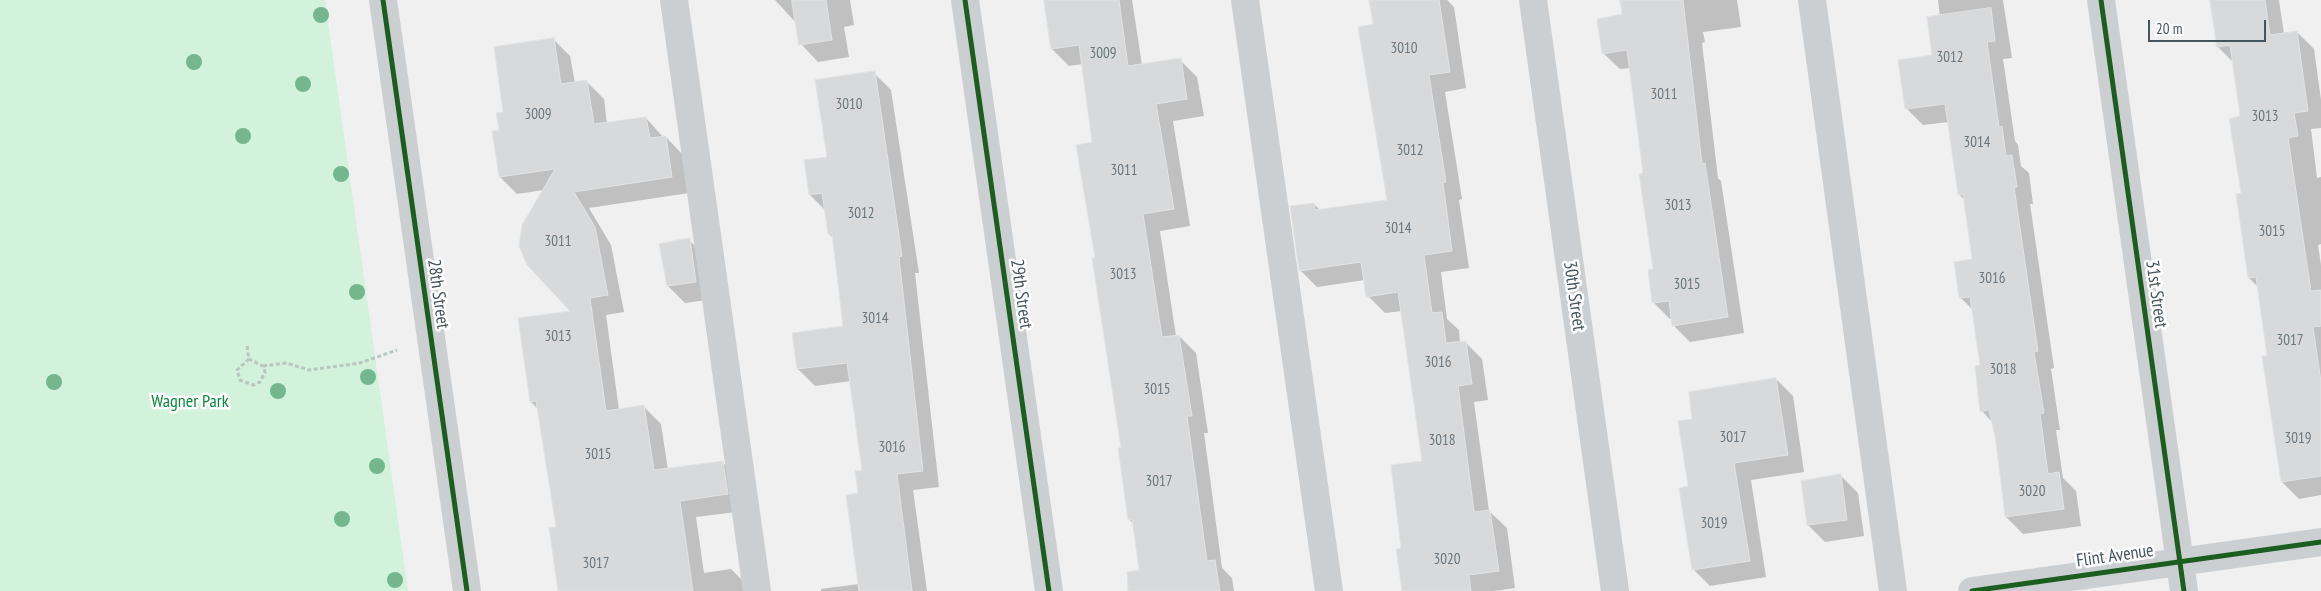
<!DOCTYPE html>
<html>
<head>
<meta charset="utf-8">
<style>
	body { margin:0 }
	#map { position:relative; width:2321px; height:591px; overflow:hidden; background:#f1f0f0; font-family:"PT Sans Narrow",sans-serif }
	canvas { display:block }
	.scale { position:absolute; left:2148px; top:20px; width:118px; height:22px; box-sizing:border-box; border:2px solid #45555e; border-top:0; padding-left:6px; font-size:15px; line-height:18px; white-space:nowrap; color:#45555e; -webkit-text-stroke:4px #fff; paint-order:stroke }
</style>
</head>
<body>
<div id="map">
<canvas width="2321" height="591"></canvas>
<div class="scale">20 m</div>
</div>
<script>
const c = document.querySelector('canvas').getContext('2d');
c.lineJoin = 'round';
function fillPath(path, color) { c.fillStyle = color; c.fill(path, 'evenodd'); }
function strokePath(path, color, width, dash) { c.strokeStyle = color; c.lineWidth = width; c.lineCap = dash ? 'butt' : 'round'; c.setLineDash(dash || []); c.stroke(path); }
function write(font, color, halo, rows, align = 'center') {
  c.font = font + ' "PT Sans Narrow",sans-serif'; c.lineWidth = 5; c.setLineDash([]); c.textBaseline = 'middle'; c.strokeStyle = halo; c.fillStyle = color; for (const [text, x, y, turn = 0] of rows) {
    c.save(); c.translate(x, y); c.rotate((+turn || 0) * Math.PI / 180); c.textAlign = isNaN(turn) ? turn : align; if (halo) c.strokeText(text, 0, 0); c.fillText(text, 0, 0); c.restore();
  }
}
const green = new Path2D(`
	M 0,0 L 325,0 L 408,591 L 0,591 Z`);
const shadow = new Path2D(`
	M 775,0 L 850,0 L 854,25 L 844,27 L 849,57 L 818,62 L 801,44 L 798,25 Z
	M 1045,0 L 1132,0 L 1142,65 L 1180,60 L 1197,77 L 1204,116 L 1173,121 L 1190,226 L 1160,231 L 1176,336 L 1179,336 L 1196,353 L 1208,433 L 1204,433 L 1222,568 L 1232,578 L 1234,591 L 1143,591 L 1133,524 L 1129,519 L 1122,449 L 1097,259 L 1094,143 L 1083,64 L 1069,66 L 1052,49 Z
	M 1371,0 L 1447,0 L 1454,7 L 1466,88 L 1445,92 L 1462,199 L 1459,200 L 1469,268 L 1441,272 L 1447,319 L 1459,330 L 1460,343 L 1465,342 L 1482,359 L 1488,400 L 1474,402 L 1489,511 L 1507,528 L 1515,588 L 1494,591 L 1404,591 L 1403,549 L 1423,462 L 1402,311 L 1385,313 L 1368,296 L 1365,280 L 1317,287 L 1300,270 L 1314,204 L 1320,210 L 1388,201 L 1375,25 Z
	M 1621,0 L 1737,0 L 1741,27 L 1703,32 L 1705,42 L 1702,43 L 1718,178 L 1721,181 L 1744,333 L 1690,342 L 1673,325 L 1672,319 L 1670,319 L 1654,303 L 1654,270 L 1631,68 L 1620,69 L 1603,53 L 1624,16 Z
	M 1938,0 L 2003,0 L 2012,58 L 2003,59 L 2015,141 L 2018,145 L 2021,166 L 2029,173 L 2033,204 L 2030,204 L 2054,368 L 2051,369 L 2060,430 L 2056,430 L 2063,478 L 2076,491 L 2081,526 L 2023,534 L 2006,517 L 1993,423 L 1982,411 L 1981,366 L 1973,310 L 1960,297 L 1973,261 L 1965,201 L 1959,194 L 1949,122 L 1923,125 L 1906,108 L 1934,57 L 1940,17 Z
	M 2211,0 L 2279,0 L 2284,34 L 2297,32 L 2314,49 L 2321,100 L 2321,128 L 2311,129 L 2317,178 L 2321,177 L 2321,244 L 2318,245 L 2321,265 L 2321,495 L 2299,499 L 2282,482 L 2269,357 L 2258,287 L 2249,278 L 2242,194 L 2242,117 L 2234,63 L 2218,47 Z
	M 553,39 L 570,56 L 575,83 L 587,82 L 604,99 L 607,124 L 646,118 L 663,137 L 666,137 L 682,154 L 689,193 L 589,208 L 611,245 L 624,312 L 606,315 L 619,410 L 644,407 L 661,424 L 668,470 L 723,463 L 739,479 L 744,511 L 696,517 L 704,573 L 731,569 L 748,586 L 749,591 L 559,591 L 557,528 L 539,410 L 531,402 L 573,311 L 528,264 L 520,246 L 544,190 L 517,194 L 500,177 L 500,131 L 505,114 Z
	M 874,73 L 891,90 L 919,273 L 915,273 L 939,487 L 913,490 L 927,591 L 821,591 L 821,589 L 859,584 L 859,495 L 863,471 L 851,381 L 815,386 L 798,369 L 845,327 L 833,238 L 829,234 L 826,211 L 810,195 Z
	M 689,240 L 706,257 L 713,299 L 685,303 L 668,286 Z
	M 1776,379 L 1793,396 L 1804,472 L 1751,480 L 1766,577 L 1710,586 L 1693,569 L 1689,487 Z
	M 1841,476 L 1858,493 L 1864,536 L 1825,542 L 1808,525 Z`);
const building = new Path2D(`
	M 792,0 L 826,0 L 832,40 L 799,45 Z
	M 1044,0 L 1119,0 L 1128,66 L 1181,58 L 1187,99 L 1156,104 L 1174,209 L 1143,214 L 1162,337 L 1179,335 L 1192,416 L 1187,416 L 1207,561 L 1215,560 L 1220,591 L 1128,591 L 1127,572 L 1139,570 L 1132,519 L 1128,520 L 1118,448 L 1121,448 L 1092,258 L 1095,258 L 1076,145 L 1092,142 L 1079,45 L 1051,49 Z
	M 1369,0 L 1439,0 L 1450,72 L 1429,75 L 1446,182 L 1443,183 L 1452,251 L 1424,255 L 1432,313 L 1442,312 L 1446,343 L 1466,341 L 1472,384 L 1458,386 L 1474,512 L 1490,510 L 1499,571 L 1469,575 L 1471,591 L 1402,591 L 1396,549 L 1401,548 L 1391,465 L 1422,461 L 1398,292 L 1366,297 L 1361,262 L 1299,271 L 1290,206 L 1314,203 L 1315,210 L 1387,200 L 1358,27 L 1373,24 Z
	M 1620,0 L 1683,0 L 1702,164 L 1705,163 L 1728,317 L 1672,326 L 1669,301 L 1652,303 L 1648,270 L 1653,269 L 1639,174 L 1643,173 L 1627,50 L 1602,54 L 1597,19 L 1622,14 Z
	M 2210,0 L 2265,0 L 2270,35 L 2297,31 L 2308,111 L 2294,113 L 2298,136 L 2288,138 L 2311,291 L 2321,290 L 2321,326 L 2313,327 L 2321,382 L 2321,476 L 2281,482 L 2262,356 L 2267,356 L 2256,277 L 2248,278 L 2236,194 L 2241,193 L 2229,119 L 2240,116 L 2230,45 L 2217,47 Z
	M 1991,8 L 1995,41 L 1987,42 L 1999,127 L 2002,126 L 2006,156 L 2012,155 L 2017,187 L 2014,187 L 2038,351 L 2034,352 L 2044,413 L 2040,414 L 2048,474 L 2059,472 L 2064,509 L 2005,517 L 1996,441 L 1989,410 L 1980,412 L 1975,366 L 1980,365 L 1970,297 L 1959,298 L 1954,262 L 1972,259 L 1963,194 L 1958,195 L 1945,104 L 1905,109 L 1898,60 L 1932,55 L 1927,17 Z
	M 554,38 L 561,84 L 587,80 L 594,124 L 646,117 L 650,138 L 666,136 L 672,177 L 574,192 L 595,227 L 608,295 L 590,298 L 606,411 L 644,405 L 654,470 L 723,461 L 728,494 L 680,501 L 693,591 L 558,591 L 549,528 L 556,527 L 536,401 L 530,402 L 518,318 L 570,311 L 527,265 L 519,246 L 522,225 L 555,169 L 499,177 L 492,131 L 499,130 L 496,113 L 503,112 L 494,47 Z
	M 875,71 L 902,256 L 899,257 L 923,471 L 897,474 L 912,591 L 859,591 L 846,495 L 858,493 L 855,471 L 862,470 L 847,363 L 797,369 L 792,333 L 843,326 L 832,234 L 828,234 L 822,193 L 809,195 L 804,160 L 827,157 L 815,80 Z
	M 690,238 L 696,282 L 667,286 L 659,244 Z
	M 1776,378 L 1788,455 L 1734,463 L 1750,561 L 1692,570 L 1679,488 L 1688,486 L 1678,421 L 1692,419 L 1689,392 Z
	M 1841,474 L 1847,520 L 1807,525 L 1801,481 Z`);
const path = new Path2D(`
	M 247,346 L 249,359 L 237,370 L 240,380 L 253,385 L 260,382 L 265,372 L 263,366 L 249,359
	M 263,366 L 286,363 L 309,370 L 360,363 L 397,350`);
const minor = new Path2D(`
	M 383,0 L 467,591
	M 674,0 L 757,591
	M 965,0 L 1049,591
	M 1245,0 L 1329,591
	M 1533,0 L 1615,591
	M 1812,0 L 1893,591
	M 2101,0 L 2184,591
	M 1972,591 L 2321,542`);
const cycleway = new Path2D(`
	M 383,0 L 467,591
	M 965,0 L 1049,591
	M 2101,0 L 2184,591
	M 1972,591 L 2321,542`);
const trees = [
	[321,15],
	[194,62],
	[303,84],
	[243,136],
	[341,174],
	[357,292],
	[368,377],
	[54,382],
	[278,391],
	[377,466],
	[342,519],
	[395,580]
];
const numberNames = [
	["3010",1404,49],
	["3009",1103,54],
	["3012",1950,58],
	["3011",1664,95],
	["3010",849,105],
	["3009",538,115],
	["3013",2265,117],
	["3014",1977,143],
	["3012",1410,151],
	["3011",1124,171],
	["3013",1678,206],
	["3012",861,214],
	["3014",1398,229],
	["3015",2272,232],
	["3011",558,242],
	["3013",1123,275],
	["3016",1992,279],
	["3015",1687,285],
	["3014",875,319],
	["3013",558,337],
	["3017",2290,341],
	["3016",1438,363],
	["3018",2003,370],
	["3015",1157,390],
	["3017",1733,438],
	["3019",2298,439],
	["3018",1442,441],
	["3016",892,448],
	["3015",598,455],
	["3017",1159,482],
	["3020",2032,492],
	["3019",1714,524],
	["3020",1447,560],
	["3017",596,564]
];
const streetNames = [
	["28th Street",438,294,82],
	["29th Street",1021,294,82],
	["31st Street",2156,294,82],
	["30th Street",1574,296,82],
	["Flint Avenue",2115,556,-8]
];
const parkNames = [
	["Wagner Park",190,402]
];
fillPath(green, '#d2f2db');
fillPath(shadow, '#0003');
fillPath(building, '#d7d9da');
strokePath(building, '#e2e2e3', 1);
strokePath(path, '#b8c6c0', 3, [4, 2.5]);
strokePath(minor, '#cbcfd1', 28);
strokePath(cycleway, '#1b5e20', 5);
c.fillStyle = '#74b78f';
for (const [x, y] of trees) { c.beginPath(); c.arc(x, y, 8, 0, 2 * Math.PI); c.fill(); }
write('15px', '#6b777e', null, numberNames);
write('18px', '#45555e', '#fff', streetNames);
write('18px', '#0d883f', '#fff', parkNames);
</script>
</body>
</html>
